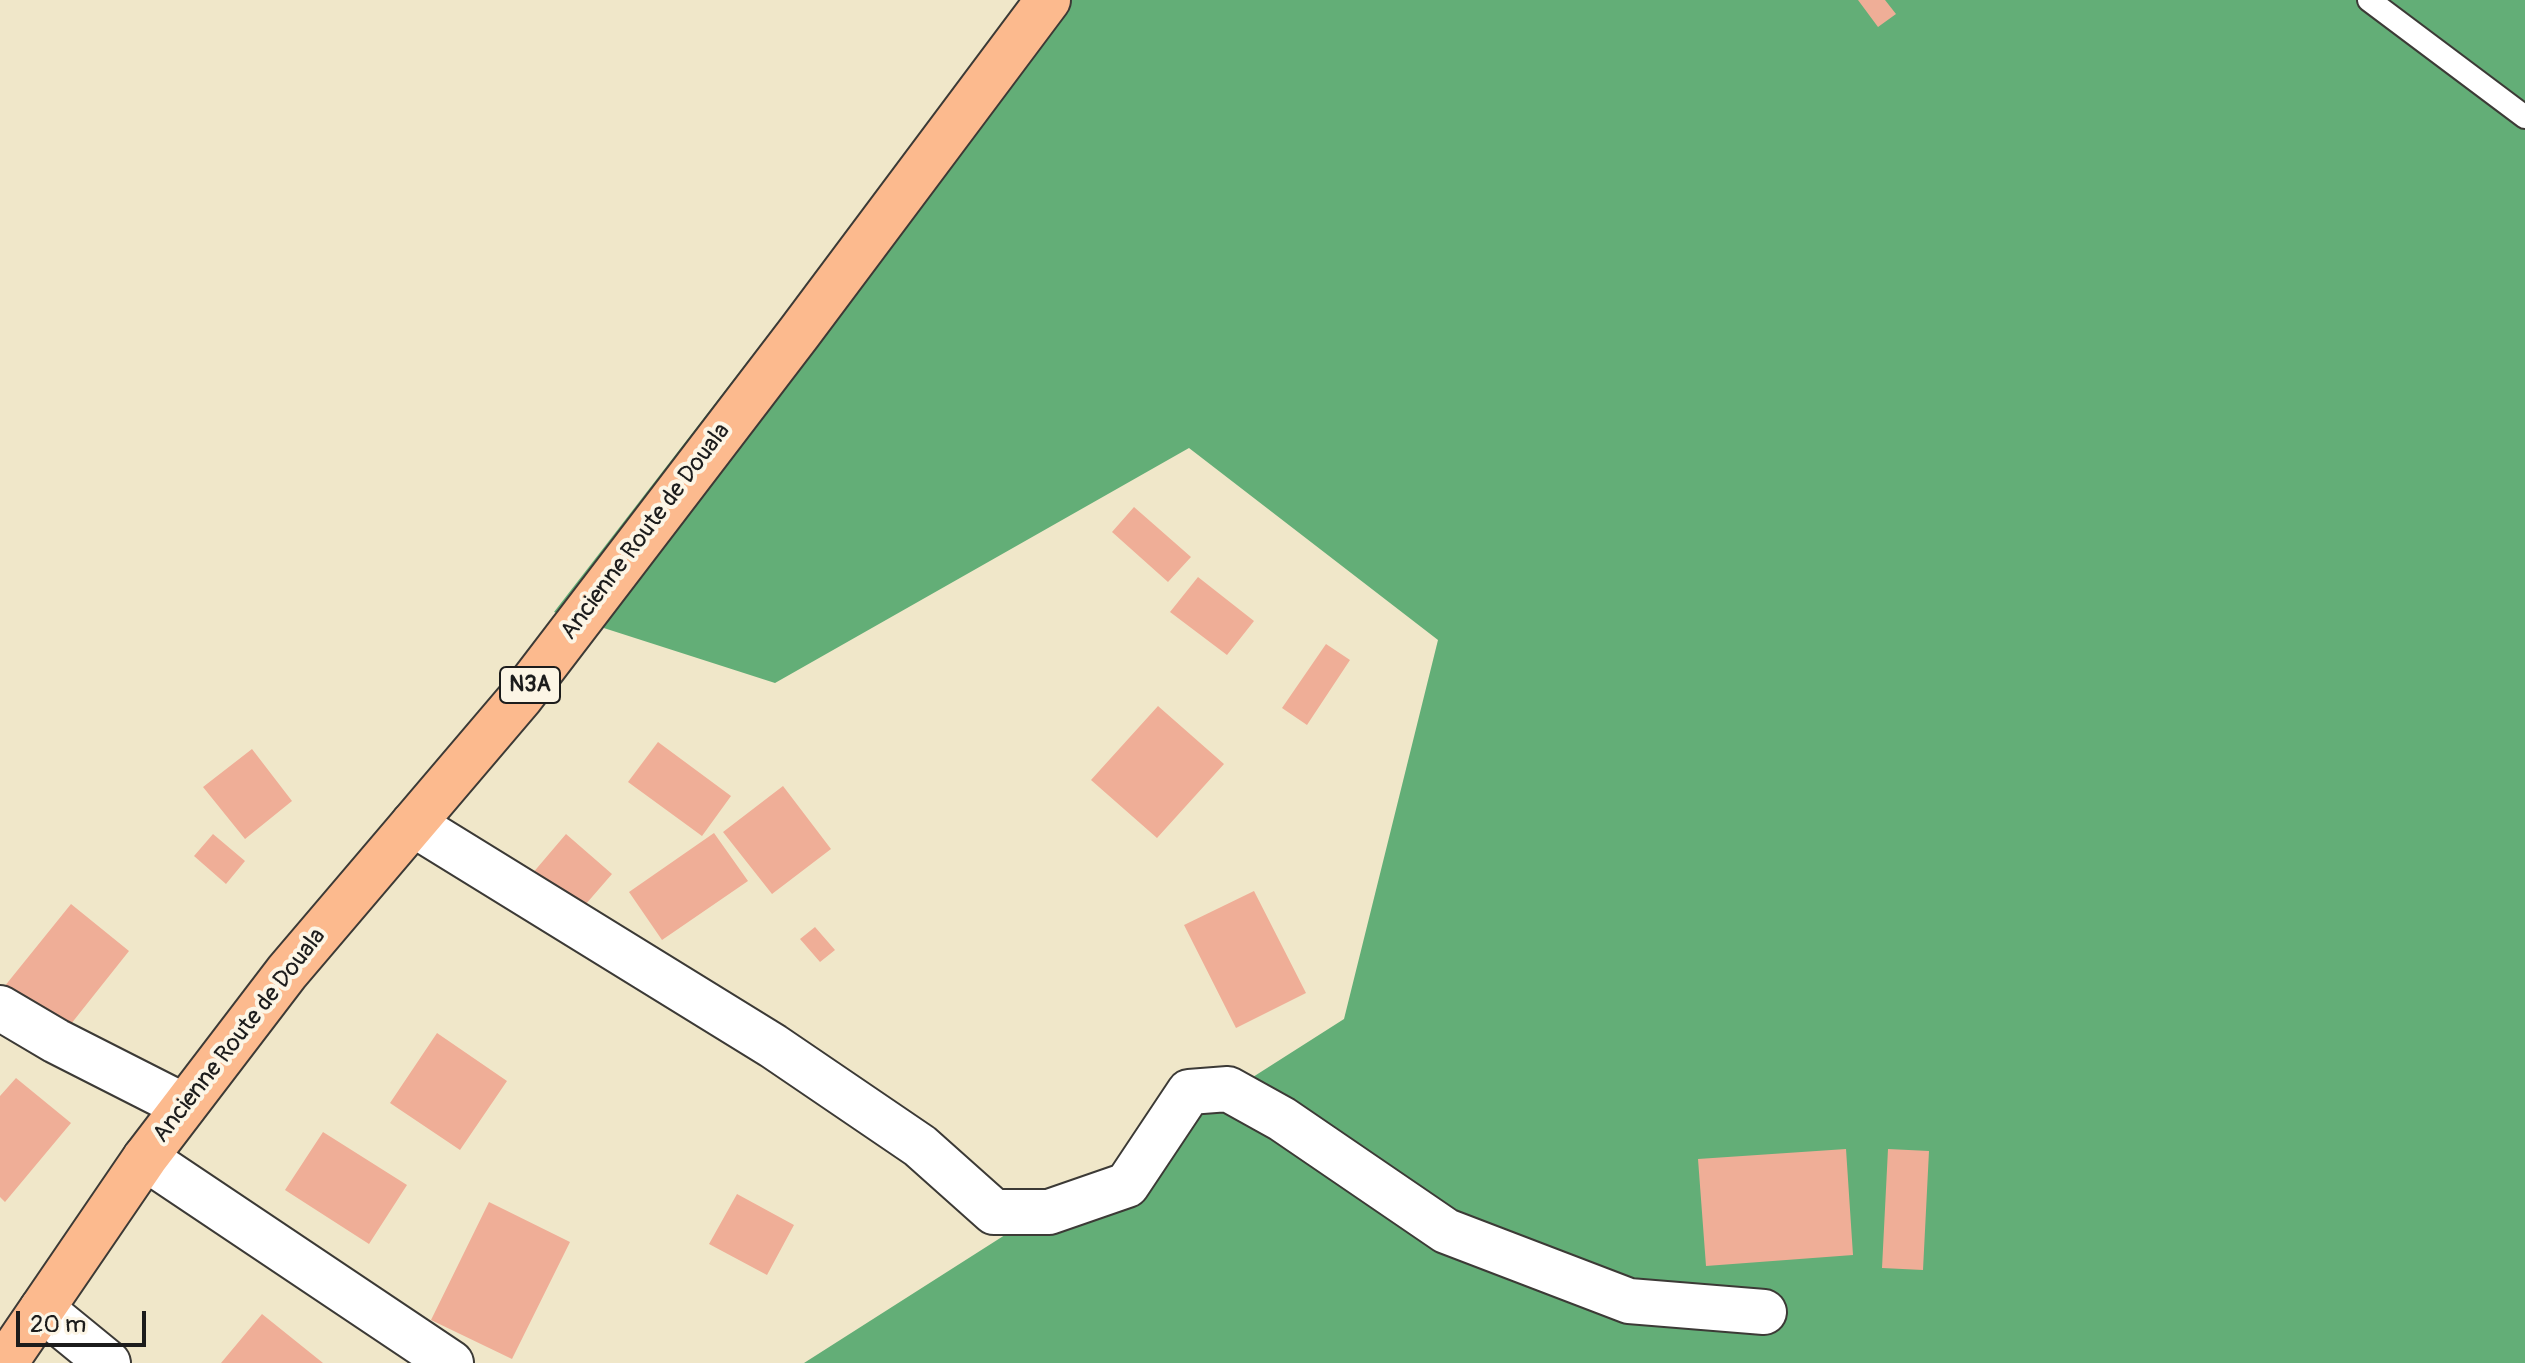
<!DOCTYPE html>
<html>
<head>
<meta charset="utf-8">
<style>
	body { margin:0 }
	#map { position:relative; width:2525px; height:1363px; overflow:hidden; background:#f0e7c9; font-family:Pangolin,sans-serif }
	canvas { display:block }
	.scale { position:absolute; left:16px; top:1311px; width:130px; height:36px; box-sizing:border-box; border:4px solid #1c1c1c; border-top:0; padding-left:10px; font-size:24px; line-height:28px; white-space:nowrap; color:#1c1c1c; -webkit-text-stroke:6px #fcf5e5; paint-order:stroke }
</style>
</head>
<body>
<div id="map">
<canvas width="2525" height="1363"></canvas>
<div class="scale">20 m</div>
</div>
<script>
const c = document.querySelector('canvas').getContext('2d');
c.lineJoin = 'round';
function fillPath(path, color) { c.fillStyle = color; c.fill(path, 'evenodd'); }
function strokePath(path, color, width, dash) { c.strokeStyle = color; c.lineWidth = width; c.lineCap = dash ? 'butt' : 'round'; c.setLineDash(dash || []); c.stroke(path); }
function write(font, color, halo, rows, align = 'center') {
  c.font = font + ' Pangolin,sans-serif'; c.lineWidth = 8; c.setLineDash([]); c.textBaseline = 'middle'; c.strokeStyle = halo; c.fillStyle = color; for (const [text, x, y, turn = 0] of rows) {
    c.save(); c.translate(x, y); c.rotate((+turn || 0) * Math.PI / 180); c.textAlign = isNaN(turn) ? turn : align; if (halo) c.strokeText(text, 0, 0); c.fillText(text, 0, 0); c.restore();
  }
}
const forest = new Path2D(`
	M 1027,0 L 2525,0 L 2525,1363 L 804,1363 L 1344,1019 L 1438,640 L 1189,448 L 775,683 L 554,612 Z`);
const building = new Path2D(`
	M 1858,0 L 1885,0 L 1896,14 L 1878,27 Z
	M 1134,507 L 1191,557 L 1168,582 L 1112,532 Z
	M 1198,577 L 1254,621 L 1227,655 L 1170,612 Z
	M 1326,644 L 1350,660 L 1307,725 L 1282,708 Z
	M 1158,706 L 1224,764 L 1157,838 L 1091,780 Z
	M 658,742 L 731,796 L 702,836 L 628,782 Z
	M 252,749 L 292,801 L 245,839 L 203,787 Z
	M 783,786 L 831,849 L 772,894 L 723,832 Z
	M 714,833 L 748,881 L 662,940 L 629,892 Z
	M 213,834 L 245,861 L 226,884 L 194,856 Z
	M 566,834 L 612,874 L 572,920 L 526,881 Z
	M 1254,891 L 1306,993 L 1236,1028 L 1184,925 Z
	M 71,904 L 129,951 L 63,1034 L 4,987 Z
	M 815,927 L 835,950 L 820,962 L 800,939 Z
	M 437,1033 L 507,1081 L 460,1150 L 390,1103 Z
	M 16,1078 L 71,1123 L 5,1202 L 0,1197 L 0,1096 Z
	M 323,1132 L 407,1185 L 369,1244 L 285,1190 Z
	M 1846,1149 L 1853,1255 L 1706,1266 L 1698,1159 Z
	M 1888,1149 L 1929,1151 L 1923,1270 L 1882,1268 Z
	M 737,1194 L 794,1225 L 767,1275 L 709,1244 Z
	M 489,1202 L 570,1242 L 512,1359 L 431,1320 Z
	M 262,1314 L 323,1363 L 221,1363 Z`);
const lane = new Path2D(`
	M 2369,0 L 2525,117`);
const street = new Path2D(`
	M 413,824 L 773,1046 L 920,1146 L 994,1212 L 1049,1212 L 1127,1185 L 1189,1092 L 1228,1089 L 1282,1119 L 1446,1231 L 1629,1301 L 1764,1312
	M 0,1008 L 56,1041 L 184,1106
	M 145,1158 L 451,1363
	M 42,1309 L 108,1363`);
const highway = new Path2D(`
	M 5,1363 L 145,1158 L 287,972 L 521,697 L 799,333 L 1048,0`);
const shields = [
	[530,685,60]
];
const shieldNames = [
	["N3A",530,685]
];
const streetNames = [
	["Ancienne Route de Douala",646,532,-53],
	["Ancienne Route de Douala",240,1036,-52]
];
fillPath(forest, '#63ae77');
fillPath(building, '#efae97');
strokePath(lane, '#3c3a36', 26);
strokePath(street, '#3c3a36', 48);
strokePath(highway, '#3c3a36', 48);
strokePath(lane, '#fff', 22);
strokePath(street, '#fff', 44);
strokePath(highway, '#fcba8e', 44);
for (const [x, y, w] of shields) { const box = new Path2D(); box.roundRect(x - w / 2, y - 18, w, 36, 6); c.fillStyle = '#fcf5e5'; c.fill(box); strokePath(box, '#1c1c1c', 2); }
write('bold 22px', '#1c1c1c', null, shieldNames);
write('24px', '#1c1c1c', '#fcf5e5', streetNames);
</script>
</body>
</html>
